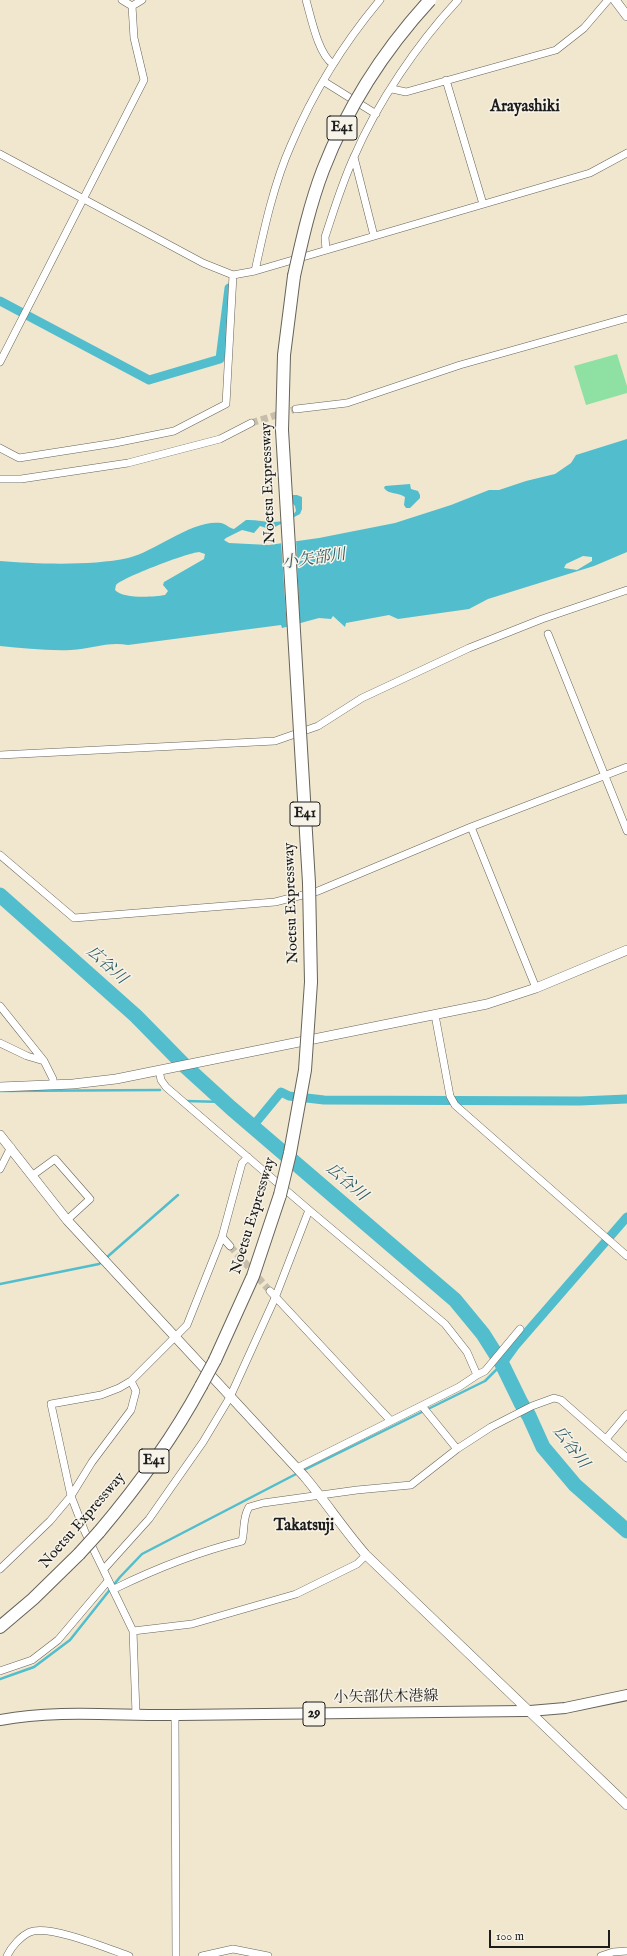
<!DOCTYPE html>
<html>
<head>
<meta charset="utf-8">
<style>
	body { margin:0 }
	#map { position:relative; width:627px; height:1956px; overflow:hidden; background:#f0e7ce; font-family:"IM FELL English",serif }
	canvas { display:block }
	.scale { position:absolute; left:489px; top:1930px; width:121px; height:18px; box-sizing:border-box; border:2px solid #1c1c1c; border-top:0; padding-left:5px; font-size:12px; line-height:14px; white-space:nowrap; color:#1c1c1c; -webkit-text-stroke:3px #f7f3e8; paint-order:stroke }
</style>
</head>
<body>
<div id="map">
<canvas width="627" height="1956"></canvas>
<div class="scale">100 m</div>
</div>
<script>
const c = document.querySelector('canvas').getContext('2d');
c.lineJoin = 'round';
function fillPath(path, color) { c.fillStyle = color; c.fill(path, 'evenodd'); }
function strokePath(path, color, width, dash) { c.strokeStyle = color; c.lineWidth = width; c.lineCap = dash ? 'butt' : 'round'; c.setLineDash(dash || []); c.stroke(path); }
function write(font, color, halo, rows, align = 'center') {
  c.font = font + ' "IM FELL English","Noto Serif JP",serif'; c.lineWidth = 3; c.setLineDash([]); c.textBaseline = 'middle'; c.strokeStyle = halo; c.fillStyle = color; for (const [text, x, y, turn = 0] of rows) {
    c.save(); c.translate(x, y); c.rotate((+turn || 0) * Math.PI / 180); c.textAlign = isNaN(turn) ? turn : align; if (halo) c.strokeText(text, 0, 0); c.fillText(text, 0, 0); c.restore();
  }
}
const green = new Path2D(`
	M 617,354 L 627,386 L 627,393 L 586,405 L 574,366 Z`);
const water = new Path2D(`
	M 627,439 L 627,552 L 594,566 L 488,599 L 469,609 L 398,619 L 389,615 L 346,623 L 345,627 L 333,616 L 331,619 L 319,618 L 286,627 L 282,628 L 281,625 L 128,645 C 109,641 91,649 71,650 C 47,651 23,648 0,646 L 0,561 C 36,564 92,566 128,558 C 156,551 193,519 221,523 C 226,524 229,528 234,529 L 246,520 C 263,519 284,529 296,511 L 295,506 L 286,495 L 297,495 L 302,497 L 302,509 L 300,514 L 273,528 L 269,529 L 260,526 L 254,533 L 242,530 L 226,538 L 224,540 L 229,543 L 269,545 L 319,538 L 395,523 L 451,505 L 489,490 L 499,490 L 526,481 L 555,474 L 571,463 L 576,455 ZM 199,552 L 205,554 L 204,559 L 164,582 L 163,585 L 168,591 L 165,595 C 153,597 123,599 115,590 L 116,585 C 124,577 187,553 199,552 ZM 583,556 L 592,557 L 592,561 L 577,570 L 564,568 L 566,564 Z
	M 410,484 L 411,489 L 418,491 L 420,495 L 420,498 L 410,508 L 406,508 L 404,505 L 405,497 C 398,492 389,495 384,488 L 385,486 Z`);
const pier = new Path2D(`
	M 296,539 L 300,625 L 287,629 L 281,541 Z`);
const stream = new Path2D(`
	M 0,1091 L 160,1090
	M 185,1101 L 225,1102
	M 106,1258 L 178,1195
	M 0,1284 L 99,1264 L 102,1262
	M 302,1471 L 485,1381 L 502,1364
	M 0,1679 L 34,1667 L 70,1640 L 120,1577 L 142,1554 L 298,1473`);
const canal = new Path2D(`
	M 0,301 L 149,380 L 220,359 L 229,288
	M 253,1126 L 281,1092 L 289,1096 L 324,1100 L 580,1101 L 627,1099
	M 502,1364 L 515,1346 L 627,1217`);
const river = new Path2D(`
	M 0,895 L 136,1016 L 186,1067 L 231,1108 L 455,1300 L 483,1334 L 502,1364 L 521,1403 L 529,1416 L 543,1447 L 575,1485 L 627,1531`);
const streetTunnel = new Path2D(`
	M 251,423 L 296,409
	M 230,1246 L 270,1291`);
const street = new Path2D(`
	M 122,0 L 132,6
	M 306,0 C 311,17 318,54 333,64
	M 132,6 L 142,0
	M 446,80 L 483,204
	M 323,81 L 376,114
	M 392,89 L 406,92 L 556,50 L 584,28 L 608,0
	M 0,154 L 203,263 L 233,275 L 255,271 L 590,173 L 627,153
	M 354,157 L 374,236
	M 326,250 L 325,237 C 334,210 342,183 354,157 C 377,103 418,43 458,0
	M 255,271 C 264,229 274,183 291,145 C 313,93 344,43 380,0
	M 0,362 L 144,80 L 134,38 L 132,6
	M 296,409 L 347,403 L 460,365 L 627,318
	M 0,448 L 19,458 L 115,443 L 174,431 L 226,404 L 233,275
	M 0,479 L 21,479 L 128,463 L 220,439 L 251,423
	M 548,634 L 627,831
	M 0,755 L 275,741 L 318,726 L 362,698 L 469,648 L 542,619 L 627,590
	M 471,827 L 536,988
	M 0,855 L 74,918 L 275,902 L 318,891 L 471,827 L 627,767
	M 0,1006 L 44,1061
	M 435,1015 L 450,1096 L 455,1105 L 627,1256
	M 0,1043 L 27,1056 L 44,1061 L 53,1079 L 53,1084
	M 0,1169 L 11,1147
	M 33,1175 L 55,1159 L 90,1199 L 67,1220
	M 309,1210 L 445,1324 L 467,1352 L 477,1375 L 459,1387 L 391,1421
	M 222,1237 L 230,1246
	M 270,1291 L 391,1421 L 297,1468
	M 477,1375 L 485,1371 L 520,1329
	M 422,1406 L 457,1449
	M 606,1439 L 627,1414
	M 0,1569 L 50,1521 L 71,1496 L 92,1462 L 131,1410 L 136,1391 L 131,1381
	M 104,1569 L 149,1519 L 203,1442 L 230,1397 L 275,1298 L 309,1210 L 166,1087 L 161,1080 L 159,1070
	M 114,1589 C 155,1569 197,1552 242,1541 C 245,1529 242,1519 249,1507 L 263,1503 L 357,1490 L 411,1485 L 457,1449 L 491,1427 L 532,1406 L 554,1398 L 561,1400 L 627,1458
	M 133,1631 L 192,1624 L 296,1594 L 357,1564 L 366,1555
	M 0,1671 L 32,1660 L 58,1640 L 108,1581
	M 136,1714 L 133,1631 L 85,1532 L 71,1496 L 51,1404 L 101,1395 L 119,1388 L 131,1381 L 187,1325 L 222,1237 L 242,1163 L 248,1157
	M 175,1715 L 176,1956
	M 7,1956 C 11,1947 21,1936 30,1932 C 49,1924 109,1949 129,1956
	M 202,1956 L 233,1949 L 268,1956
	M 601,1956 L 613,1952 L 627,1951`);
const secondary = new Path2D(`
	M 615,0 L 627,16
	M 0,1087 L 73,1084 L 116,1079 L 487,1004 L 536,988 L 627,950
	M 0,1135 L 67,1220 L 304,1476 C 326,1502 344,1530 366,1555 L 627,1805`);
const primary = new Path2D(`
	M 0,1720 C 59,1709 119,1716 178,1715 C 296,1714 413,1713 530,1711 L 565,1708 L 627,1695`);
const highway = new Path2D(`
	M 282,430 L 284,355 L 294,276
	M 215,1360 L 253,1276 L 280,1195
	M 99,1532 C 137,1487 173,1438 201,1386
	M 0,1627 L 33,1599 L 79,1554`);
const highwayBridge = new Path2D(`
	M 294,276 C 302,240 310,204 323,170 C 347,108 385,49 430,0
	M 280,1195 L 290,1153 L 305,1070 L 311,982 L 309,883 L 282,430
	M 201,1386 L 215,1360
	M 79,1554 L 99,1532`);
const shields = [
	[342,128,30],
	[305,814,30],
	[154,1461,30],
	[314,1714,22]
];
const shieldNames = [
	["E41",342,128],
	["E41",305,814],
	["E41",154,1461],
	["29",314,1714]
];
const streetNames = [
	["Noetsu Expressway",269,483,-92],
	["Noetsu Expressway",292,903,-92],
	["Noetsu Expressway",254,1216,-73],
	["Noetsu Expressway",83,1521,-49],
	["小矢部伏木港線",386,1698,-1]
];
const neighbourhoodNames = [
	["Arayashiki",525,108],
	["Takatsuji",304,1527]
];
const waterNames = [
	["小矢部川",314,560,-8],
	["広谷川",106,966,42],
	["広谷川",346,1183,41],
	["広谷川",570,1448,53]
];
fillPath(green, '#8ee1a2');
fillPath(water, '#52bdcd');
fillPath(pier, '#f0e7ce');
strokePath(stream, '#52bdcd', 2.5);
strokePath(canal, '#52bdcd', 9);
strokePath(river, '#52bdcd', 15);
strokePath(streetTunnel, '#c6beaa', 7, [7, 3.5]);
strokePath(street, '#66635a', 8);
strokePath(secondary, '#66635a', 10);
strokePath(primary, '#66635a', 12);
strokePath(highway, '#66635a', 14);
strokePath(street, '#fff', 7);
strokePath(secondary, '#fff', 9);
strokePath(primary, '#fff', 10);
strokePath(highway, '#fff', 12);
strokePath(highwayBridge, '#66635a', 14, []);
strokePath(highwayBridge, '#fff', 12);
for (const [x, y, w] of shields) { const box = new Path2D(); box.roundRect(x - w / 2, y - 12, w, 24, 3); c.fillStyle = '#f7f3e8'; c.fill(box); strokePath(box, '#1c1c1c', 1); }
write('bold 14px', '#1c1c1c', null, shieldNames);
write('15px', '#1c1c1c', '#f7f3e8', streetNames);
write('bold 16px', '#1c1c1c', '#f7f3e8', neighbourhoodNames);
write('italic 16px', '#325c63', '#f7f3e8', waterNames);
</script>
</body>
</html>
